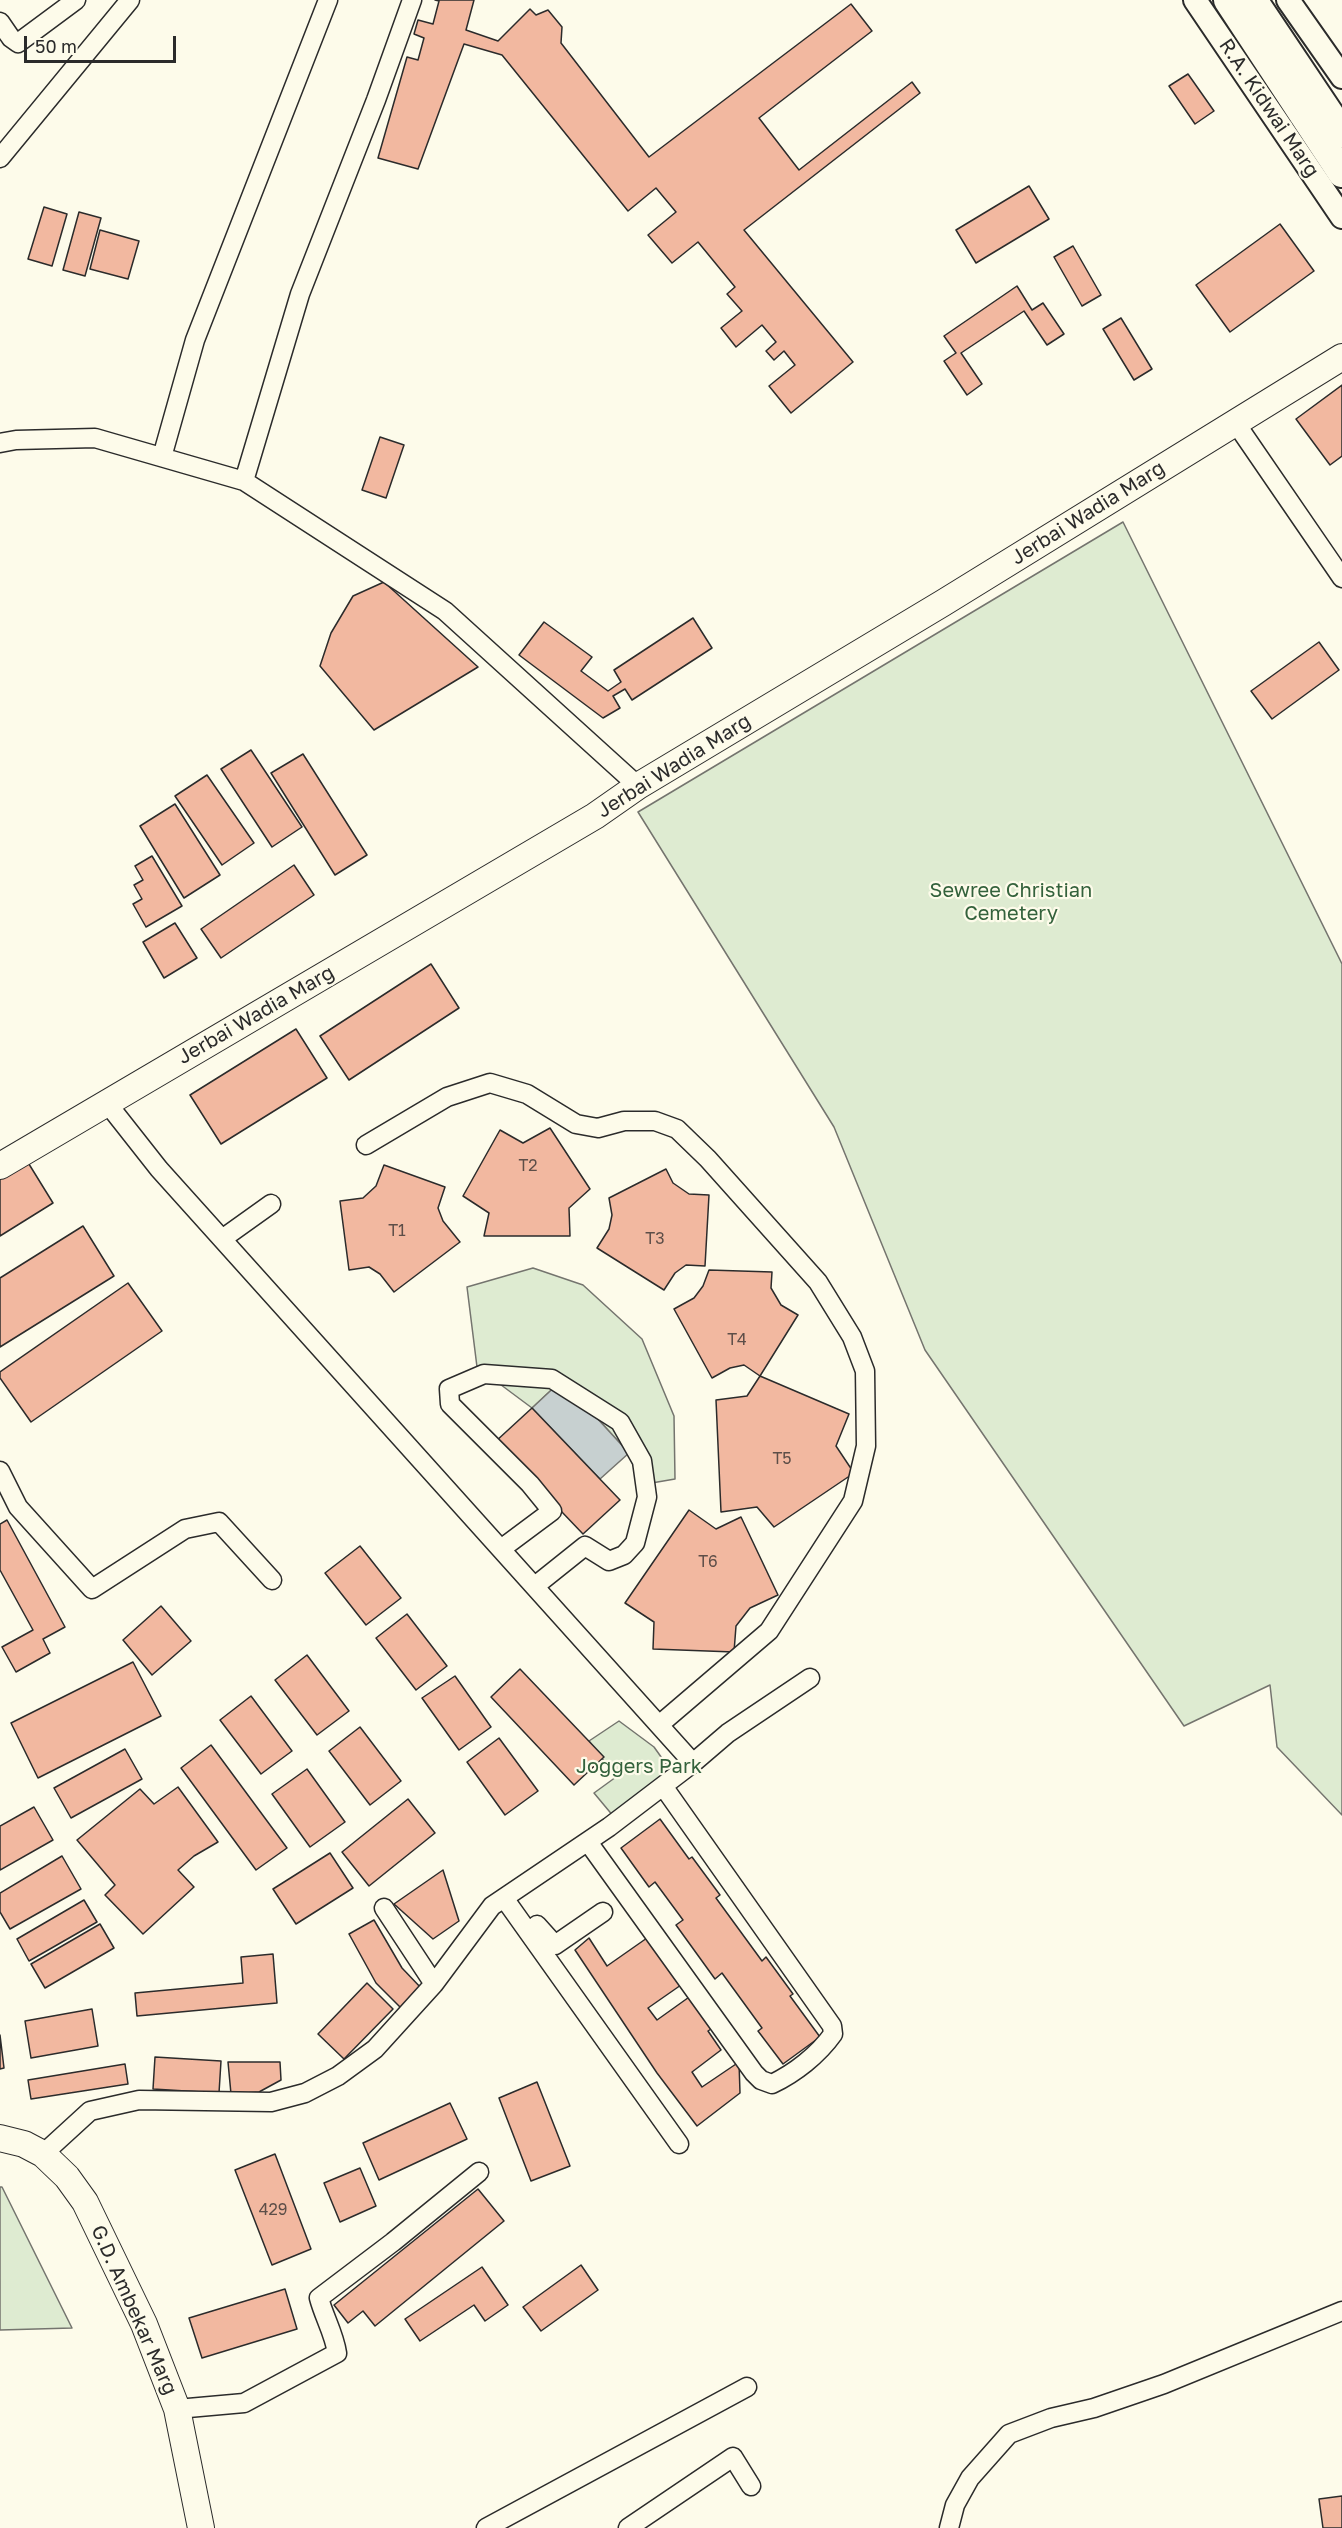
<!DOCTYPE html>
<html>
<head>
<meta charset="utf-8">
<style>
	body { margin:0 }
	#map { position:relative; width:1342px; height:2528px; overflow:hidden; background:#fdfbea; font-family:"Golos Text",sans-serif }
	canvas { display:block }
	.scale { position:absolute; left:24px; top:36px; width:152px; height:27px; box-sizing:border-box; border:3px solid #2b2b2b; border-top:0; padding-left:8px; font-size:18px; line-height:21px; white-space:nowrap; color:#2b2b2b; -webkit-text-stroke:4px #fdfbea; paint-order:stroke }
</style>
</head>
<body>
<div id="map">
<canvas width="1342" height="2528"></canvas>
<div class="scale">50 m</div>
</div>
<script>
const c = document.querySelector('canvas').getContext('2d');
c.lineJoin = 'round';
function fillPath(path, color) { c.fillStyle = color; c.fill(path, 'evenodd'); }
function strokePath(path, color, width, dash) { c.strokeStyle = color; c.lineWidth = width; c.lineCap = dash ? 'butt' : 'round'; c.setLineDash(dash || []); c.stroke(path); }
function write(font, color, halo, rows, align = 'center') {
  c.font = font + ' "Golos Text",sans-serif'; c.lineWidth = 4.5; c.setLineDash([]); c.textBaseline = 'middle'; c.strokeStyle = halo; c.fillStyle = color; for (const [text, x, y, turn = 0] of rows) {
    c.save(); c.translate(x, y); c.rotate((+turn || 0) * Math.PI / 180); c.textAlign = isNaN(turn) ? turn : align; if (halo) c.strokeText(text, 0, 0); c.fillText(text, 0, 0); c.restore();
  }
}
const green = new Path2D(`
	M 1123,522 L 1342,964 L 1342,1815 L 1277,1747 L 1270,1685 L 1184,1726 L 925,1350 L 834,1127 L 638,812 Z
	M 533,1268 L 583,1285 L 642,1339 L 674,1416 L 675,1479 L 640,1485 L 629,1453 L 562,1380 L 532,1408 L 477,1367 L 467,1287 Z
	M 619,1721 L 654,1747 L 674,1775 L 614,1817 L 594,1793 L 616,1777 L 589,1741 Z
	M 0,2187 L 2,2187 L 72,2328 L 0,2330 Z`);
const water = new Path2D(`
	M 562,1380 L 629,1453 L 600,1479 L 532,1408 Z`);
const building = new Path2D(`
	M 435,0 L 474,0 L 466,30 L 498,41 L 530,9 L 536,15 L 548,10 L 562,27 L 561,43 L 649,157 L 851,4 L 872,31 L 759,118 L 799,170 L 912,82 L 920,93 L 744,230 L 853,362 L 791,413 L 769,386 L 795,365 L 784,351 L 774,360 L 766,351 L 776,342 L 762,325 L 736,347 L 721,328 L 742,311 L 727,294 L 735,287 L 698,242 L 672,263 L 648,235 L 676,212 L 656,188 L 628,211 L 502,55 L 464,44 L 418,169 L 378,158 L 407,57 L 418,60 L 424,38 L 414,34 L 418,20 L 433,24 L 439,1 Z
	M 1188,74 L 1214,111 L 1195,124 L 1169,86 Z
	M 1029,186 L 1049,219 L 976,263 L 956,230 Z
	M 44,207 L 67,214 L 52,266 L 28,259 Z
	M 79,212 L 101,218 L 85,276 L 63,270 Z
	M 1280,224 L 1314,271 L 1230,332 L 1196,285 Z
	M 100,230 L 139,241 L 128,279 L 90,269 Z
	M 1073,246 L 1101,295 L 1082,306 L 1054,257 Z
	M 1017,286 L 1032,310 L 1043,303 L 1064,334 L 1047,345 L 1024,311 L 961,353 L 982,384 L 967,395 L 944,361 L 956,353 L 944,336 Z
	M 1121,318 L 1152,369 L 1134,380 L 1103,329 Z
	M 1342,385 L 1342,456 L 1330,465 L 1296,419 Z
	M 380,437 L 404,445 L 386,498 L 362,490 Z
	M 384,582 L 478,667 L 374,730 L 320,666 L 331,633 L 353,596 Z
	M 693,618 L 712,648 L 632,700 L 625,689 L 613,696 L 620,708 L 603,718 L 519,655 L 544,622 L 592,657 L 581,671 L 608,691 L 621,682 L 614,670 Z
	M 1319,642 L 1339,670 L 1272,719 L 1251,691 Z
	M 251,750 L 302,827 L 272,847 L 221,769 Z
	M 303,754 L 367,855 L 335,875 L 271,773 Z
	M 207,775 L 254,843 L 222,865 L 175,796 Z
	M 175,804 L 220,875 L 184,898 L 140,826 Z
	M 152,856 L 182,906 L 146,927 L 133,904 L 142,899 L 134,885 L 143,880 L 135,866 Z
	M 294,865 L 314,895 L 221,958 L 201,929 Z
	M 175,923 L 197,958 L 164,978 L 143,942 Z
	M 431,964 L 459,1008 L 349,1080 L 320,1036 Z
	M 296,1029 L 327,1078 L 221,1144 L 190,1095 Z
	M 550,1128 L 590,1189 L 569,1208 L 570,1236 L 484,1236 L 489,1213 L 463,1196 L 500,1130 L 523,1143 Z
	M 24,1156 L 53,1203 L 0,1236 L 0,1170 Z
	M 384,1165 L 445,1187 L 438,1208 L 443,1221 L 460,1242 L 394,1292 L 380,1274 L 369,1267 L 349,1270 L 340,1201 L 363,1198 L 376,1186 Z
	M 666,1169 L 673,1183 L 689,1194 L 709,1195 L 705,1266 L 686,1265 L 675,1273 L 664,1290 L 597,1248 L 609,1229 L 612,1215 L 609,1198 Z
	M 83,1226 L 114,1276 L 0,1347 L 0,1278 Z
	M 709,1270 L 772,1272 L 771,1288 L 781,1305 L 798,1315 L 760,1376 L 744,1365 L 730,1368 L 712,1378 L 674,1309 L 694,1298 L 703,1286 Z
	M 128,1283 L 162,1331 L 31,1422 L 0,1378 L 0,1372 Z
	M 760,1376 L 849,1414 L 836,1446 L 854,1473 L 774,1527 L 757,1507 L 721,1512 L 716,1400 L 747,1396 Z
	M 532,1408 L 620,1500 L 583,1534 L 495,1442 Z
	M 689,1510 L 716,1529 L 741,1517 L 778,1595 L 750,1608 L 736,1626 L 734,1652 L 653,1649 L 654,1622 L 625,1603 Z
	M 7,1520 L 65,1627 L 43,1639 L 50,1653 L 16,1672 L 2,1647 L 33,1630 L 0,1570 L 0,1524 Z
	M 360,1546 L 401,1598 L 366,1625 L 325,1573 Z
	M 161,1606 L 191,1641 L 152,1675 L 123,1640 Z
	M 407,1614 L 447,1666 L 416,1690 L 376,1638 Z
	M 307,1655 L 349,1711 L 317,1735 L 275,1680 Z
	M 133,1662 L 161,1716 L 38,1778 L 11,1723 Z
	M 520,1669 L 604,1757 L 574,1785 L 491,1697 Z
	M 455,1676 L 491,1727 L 459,1750 L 422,1698 Z
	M 251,1696 L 292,1751 L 261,1774 L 220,1720 Z
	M 360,1727 L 401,1781 L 370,1805 L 329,1751 Z
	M 499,1738 L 538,1791 L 505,1815 L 467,1762 Z
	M 211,1745 L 287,1848 L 256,1870 L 181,1768 Z
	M 125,1749 L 142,1779 L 71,1818 L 54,1788 Z
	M 307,1769 L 345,1822 L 310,1847 L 272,1794 Z
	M 178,1787 L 218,1842 L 194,1856 L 178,1870 L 194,1887 L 143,1934 L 105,1895 L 115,1885 L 77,1840 L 140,1789 L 154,1804 Z
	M 408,1799 L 435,1833 L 369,1886 L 342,1852 Z
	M 34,1807 L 53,1840 L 0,1870 L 0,1826 Z
	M 660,1819 L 689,1859 L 692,1857 L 720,1895 L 716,1898 L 762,1961 L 766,1957 L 793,1994 L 790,1996 L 820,2037 L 783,2064 L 758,2031 L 762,2028 L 722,1973 L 715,1979 L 676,1925 L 683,1920 L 655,1882 L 649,1887 L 621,1848 Z
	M 330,1853 L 353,1888 L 296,1924 L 273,1889 Z
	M 62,1856 L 81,1889 L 10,1929 L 0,1912 L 0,1893 Z
	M 443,1870 L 459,1921 L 433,1939 L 394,1904 Z
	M 84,1900 L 97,1922 L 29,1961 L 17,1939 Z
	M 374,1920 L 402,1968 L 423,1990 L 402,2009 L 376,1983 L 349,1934 Z
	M 100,1924 L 114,1948 L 45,1988 L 31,1964 Z
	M 589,1938 L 607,1966 L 647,1938 L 681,1985 L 648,2008 L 657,2020 L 692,1995 L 714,2027 L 708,2031 L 721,2050 L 692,2072 L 702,2087 L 739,2062 L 740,2093 L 697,2126 L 657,2073 L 575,1950 Z
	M 273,1954 L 277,2003 L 137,2016 L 135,1993 L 243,1983 L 241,1957 Z
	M 367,1983 L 393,2009 L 344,2059 L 318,2034 Z
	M 92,2009 L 98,2046 L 31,2058 L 25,2021 Z
	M 0,2035 L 4,2068 L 0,2069 Z
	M 155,2057 L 221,2061 L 219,2093 L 153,2089 Z
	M 228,2062 L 280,2062 L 281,2080 L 259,2092 L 231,2094 Z
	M 125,2064 L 128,2084 L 31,2099 L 28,2080 Z
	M 537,2082 L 570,2166 L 531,2181 L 499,2098 Z
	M 450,2103 L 467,2139 L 379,2180 L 363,2143 Z
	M 275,2154 L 311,2249 L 272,2265 L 235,2170 Z
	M 360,2168 L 376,2206 L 340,2222 L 324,2183 Z
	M 478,2189 L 504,2221 L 375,2326 L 363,2311 L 348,2323 L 334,2305 Z
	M 581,2265 L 598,2290 L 541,2331 L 523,2307 Z
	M 482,2267 L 508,2305 L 485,2321 L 474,2305 L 420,2341 L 405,2319 Z
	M 285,2289 L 297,2329 L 202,2358 L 189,2318 Z
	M 1342,2496 L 1342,2528 L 1323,2528 L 1319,2499 Z`);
const minor = new Path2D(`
	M 0,22 L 11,38 L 18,43 L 76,0
	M 0,158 L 130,0
	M 1235,422 L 1342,578
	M 0,443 L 16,440 L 95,438 L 244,481 L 445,611 L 638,786
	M 162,457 L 195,340 L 328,0
	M 244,481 L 300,294 L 376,100 L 412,0
	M 107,1103 L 159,1169 L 693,1763
	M 366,1145 L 447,1097 L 490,1083 L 527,1094 L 576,1124 L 598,1128 L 624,1121 L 655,1121 L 677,1129 L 708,1159 L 818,1282 L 852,1337 L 865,1371 L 866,1446 L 853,1501 L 769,1631 L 659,1725
	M 222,1239 L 271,1204
	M 0,1471 L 18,1507 L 92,1589 L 185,1529 L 219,1522 L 272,1580
	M 501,1549 L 552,1511 L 530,1484 L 450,1404 L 449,1389 L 484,1374 L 552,1379 L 620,1422 L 642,1461 L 647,1497 L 635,1543 L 624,1555 L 609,1561 L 585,1546 L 535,1586
	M 588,1842 L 754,2073 L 761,2080 L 772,2084 C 795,2073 818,2055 833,2034 L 832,2026 L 663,1786
	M 504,1898 L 679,2144
	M 384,1908 L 434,1984
	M 537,1925 L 555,1945 L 603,1912
	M 43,2154 L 90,2111 L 139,2100 L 271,2102 L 305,2093 L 338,2076 L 375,2049 L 434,1984 L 492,1906 L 609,1827 L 693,1763 L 728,1733 L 810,1678
	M 177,2409 L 244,2403 L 337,2353 C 334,2333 324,2317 319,2298 L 393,2242 L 479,2172
	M 486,2528 L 747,2387
	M 628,2528 L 733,2457 L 751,2486
	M 949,2528 L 955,2505 L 970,2478 L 1009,2434 L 1051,2418 L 1094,2408 L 1164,2384 L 1342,2311`);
const tertiary = new Path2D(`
	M 1195,0 L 1342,217
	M 1288,0 L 1342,77`);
const secondary = new Path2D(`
	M 0,1166 L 595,816 L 638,786 L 943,603 L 1342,357
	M 0,2138 L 24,2144 L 43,2154 L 67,2177 L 85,2202 L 144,2324 L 177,2409 L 201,2528`);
const primary = new Path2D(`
	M 1228,0 L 1342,173
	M 1253,0 L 1342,133`);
const numberNames = [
	["T2",528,1166],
	["T1",397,1231],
	["T3",655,1239],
	["T4",737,1340],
	["T5",782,1459],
	["T6",708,1562],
	["429",273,2210]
];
const streetNames = [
	["R.A. Kidwai Marg",1269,108,56],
	["Jerbai Wadia Marg",1088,513,-32],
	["Jerbai Wadia Marg",674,766,-32],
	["Jerbai Wadia Marg",256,1015,-30],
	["G.D. Ambekar Marg",134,2310,66]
];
const parkNames = [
	["Sewree Christian",1011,891],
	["Cemetery",1011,914],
	["Joggers Park",639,1767]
];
fillPath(green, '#deebd1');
strokePath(green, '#74746e', 1.5);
fillPath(water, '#c7d0d0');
strokePath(water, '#74746e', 1.5);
fillPath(building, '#f2b8a0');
strokePath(building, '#2b2b2b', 1.5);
strokePath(minor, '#2b2b2b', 21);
strokePath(tertiary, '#2b2b2b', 26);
strokePath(secondary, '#2b2b2b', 28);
strokePath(primary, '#2b2b2b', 32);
strokePath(minor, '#fdfbea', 18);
strokePath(tertiary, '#fdfbea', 22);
strokePath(secondary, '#fdfbea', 26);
strokePath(primary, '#fdfbea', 28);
write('16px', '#5d4e48', null, numberNames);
write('20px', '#2b2b2b', '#fdfbea', streetNames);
write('20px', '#34623c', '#fdfbea', parkNames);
</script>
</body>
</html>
